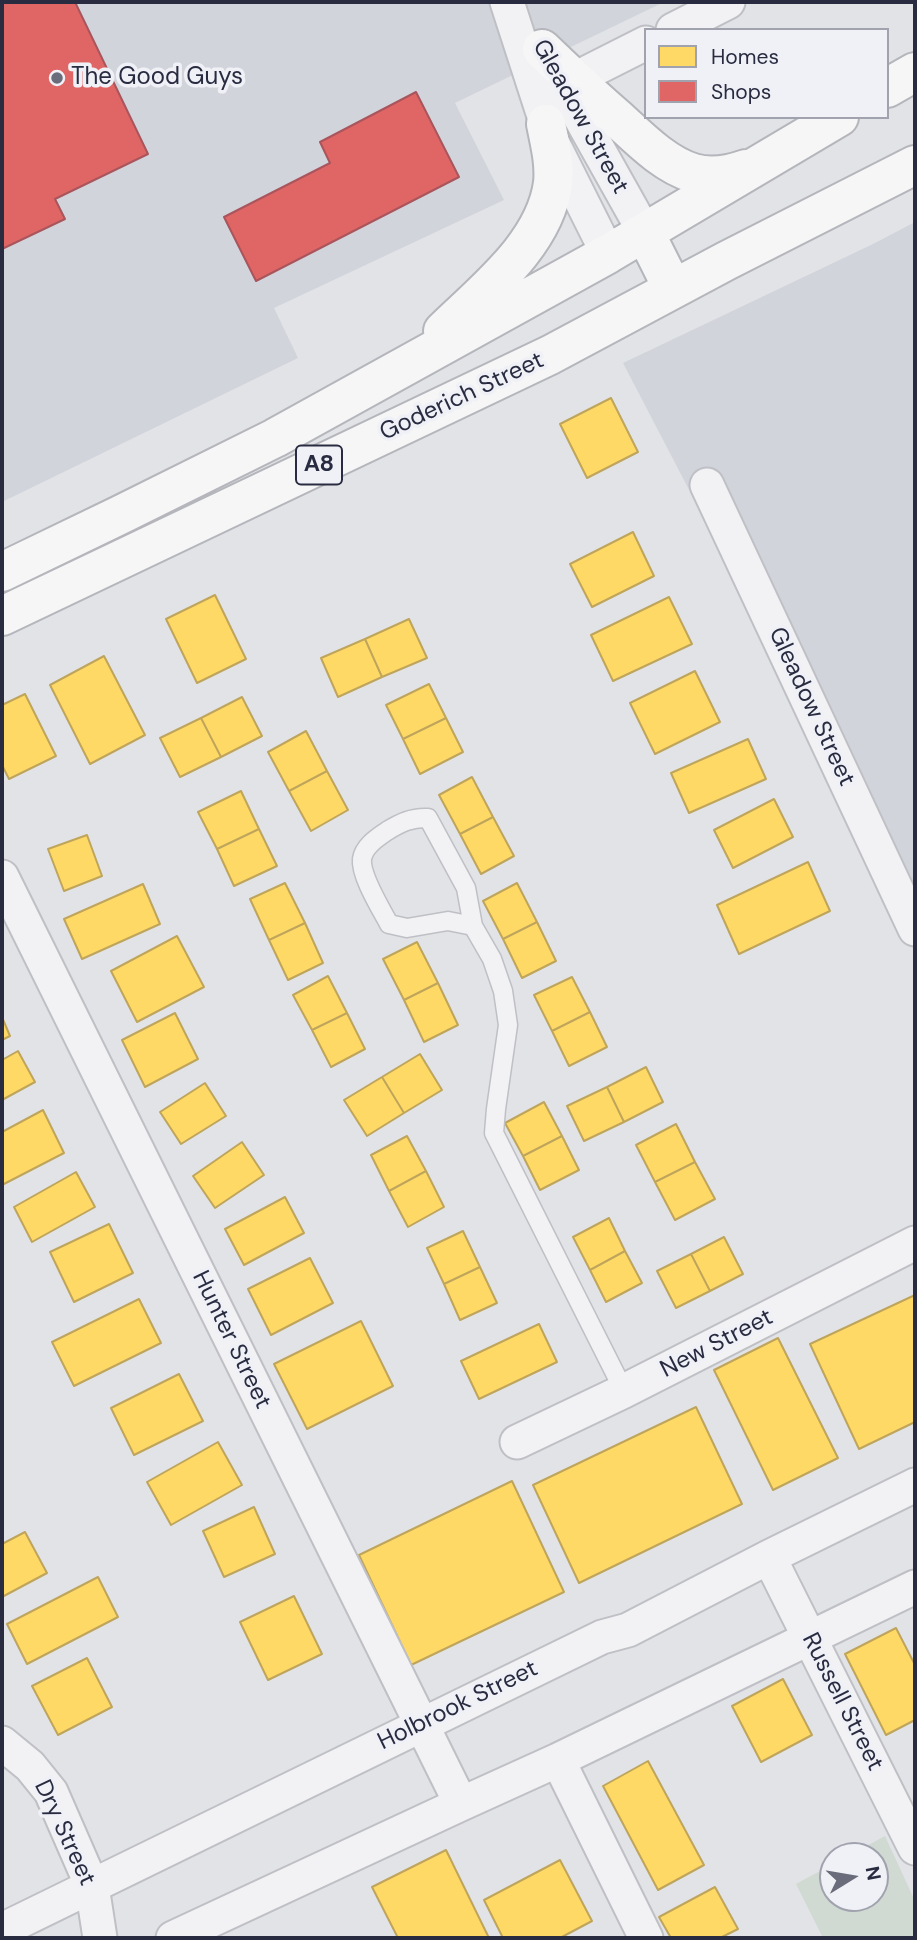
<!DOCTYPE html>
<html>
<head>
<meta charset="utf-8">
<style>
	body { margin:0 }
	#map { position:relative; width:917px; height:1940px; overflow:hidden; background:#e2e3e7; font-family:"DM Sans",sans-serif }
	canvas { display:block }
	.frame { position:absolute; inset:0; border:4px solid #292c41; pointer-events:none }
	.legend { position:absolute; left:644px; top:28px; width:245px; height:91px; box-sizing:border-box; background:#f0f1f7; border:2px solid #a0a2ae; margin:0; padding:9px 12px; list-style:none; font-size:21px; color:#292c41 }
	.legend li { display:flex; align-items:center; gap:14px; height:35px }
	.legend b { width:35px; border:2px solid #a0a2ae }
	.north { position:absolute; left:819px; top:1842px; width:70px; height:70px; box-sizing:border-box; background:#f0f1f7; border:2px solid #a0a2ae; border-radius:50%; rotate:79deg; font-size:19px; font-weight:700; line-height:28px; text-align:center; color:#292c41 }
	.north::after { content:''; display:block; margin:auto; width:24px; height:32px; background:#6a6c7b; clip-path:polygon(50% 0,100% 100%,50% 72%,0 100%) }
</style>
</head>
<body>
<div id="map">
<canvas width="917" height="1940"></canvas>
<div class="frame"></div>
<ul class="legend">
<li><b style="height:19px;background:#ffd966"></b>Homes</li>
<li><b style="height:19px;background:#e06666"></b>Shops</li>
</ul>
<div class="north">N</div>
</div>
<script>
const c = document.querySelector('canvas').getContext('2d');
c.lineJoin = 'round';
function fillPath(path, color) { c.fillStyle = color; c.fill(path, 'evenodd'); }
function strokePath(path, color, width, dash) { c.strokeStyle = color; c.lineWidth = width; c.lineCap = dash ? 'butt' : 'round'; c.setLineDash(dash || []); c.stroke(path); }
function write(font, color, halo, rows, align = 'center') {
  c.font = font + ' "DM Sans",sans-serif'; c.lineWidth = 7; c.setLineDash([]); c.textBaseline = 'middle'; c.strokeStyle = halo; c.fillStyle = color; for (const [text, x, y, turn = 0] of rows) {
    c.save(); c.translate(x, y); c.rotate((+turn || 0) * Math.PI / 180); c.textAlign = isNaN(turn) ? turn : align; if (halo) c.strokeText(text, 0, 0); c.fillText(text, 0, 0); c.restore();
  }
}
const built = new Path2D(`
	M 2,2 L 664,2 L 455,103 L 504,200 L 274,308 L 298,358 L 2,502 Z
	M 915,222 L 915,924 L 623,363 L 873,244 Z`);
const green = new Path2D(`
	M 885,1836 L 915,1901 L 915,1938 L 823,1938 L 796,1884 L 833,1864 L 833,1898 L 875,1898 L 875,1856 L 848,1856 Z`);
const homes = new Path2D(`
	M 611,398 L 638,452 L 587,478 L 560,424 Z
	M 633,532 L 654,576 L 592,607 L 570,564 Z
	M 215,595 L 246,659 L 197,683 L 166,619 Z
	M 669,597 L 692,644 L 613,681 L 591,635 Z
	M 409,619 L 427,658 L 382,677 L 365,639 Z
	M 365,639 L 382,677 L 338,697 L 321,658 Z
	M 104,656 L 145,735 L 90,764 L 50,685 Z
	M 695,671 L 720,722 L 655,754 L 630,703 Z
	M 429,684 L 446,718 L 403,739 L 386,705 Z
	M 25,694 L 56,756 L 9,779 L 2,765 L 2,705 Z
	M 242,697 L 262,736 L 221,757 L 201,718 Z
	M 201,718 L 221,757 L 180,777 L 160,738 Z
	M 446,718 L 463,752 L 420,774 L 403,739 Z
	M 306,731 L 327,771 L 289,791 L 268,752 Z
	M 748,739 L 766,779 L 689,813 L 671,773 Z
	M 327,771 L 348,810 L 311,831 L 289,791 Z
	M 472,777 L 493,817 L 460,834 L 439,795 Z
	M 241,791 L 259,829 L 217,849 L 198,812 Z
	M 774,799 L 793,837 L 733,868 L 714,830 Z
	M 493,817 L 514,856 L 481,874 L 460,834 Z
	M 259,829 L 277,866 L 234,886 L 217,849 Z
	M 87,835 L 102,876 L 64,891 L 48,849 Z
	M 808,862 L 830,911 L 739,954 L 717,905 Z
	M 285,883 L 305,923 L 269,940 L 250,899 Z
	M 517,883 L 537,922 L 503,939 L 483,901 Z
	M 143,884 L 160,924 L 82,959 L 64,919 Z
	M 537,922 L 556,961 L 522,978 L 503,939 Z
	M 305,923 L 323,963 L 288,980 L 269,940 Z
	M 177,936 L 204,987 L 137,1022 L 111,971 Z
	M 417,942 L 438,983 L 404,1000 L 383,959 Z
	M 328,976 L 347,1013 L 312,1030 L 293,995 Z
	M 572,977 L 590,1012 L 552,1031 L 534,995 Z
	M 438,983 L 458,1025 L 424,1042 L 404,1000 Z
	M 590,1012 L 607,1047 L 569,1066 L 552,1031 Z
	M 175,1013 L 198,1059 L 145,1087 L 122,1040 Z
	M 347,1013 L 365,1049 L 331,1067 L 312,1030 Z
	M 2,1017 L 10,1036 L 2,1040 Z
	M 18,1051 L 35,1082 L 2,1100 L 2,1060 Z
	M 420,1054 L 442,1090 L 404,1113 L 382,1077 Z
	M 646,1067 L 663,1102 L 624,1122 L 607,1087 Z
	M 382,1077 L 404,1113 L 367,1136 L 344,1100 Z
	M 205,1083 L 226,1116 L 181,1144 L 160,1112 Z
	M 607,1087 L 624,1122 L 584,1141 L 567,1106 Z
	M 544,1102 L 562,1136 L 523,1156 L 505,1123 Z
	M 43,1110 L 64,1153 L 2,1185 L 2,1132 Z
	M 676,1124 L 695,1162 L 655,1182 L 636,1145 Z
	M 407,1136 L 426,1171 L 389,1191 L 371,1155 Z
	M 562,1136 L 579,1170 L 540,1190 L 523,1156 Z
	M 242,1142 L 264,1175 L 215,1208 L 193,1176 Z
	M 695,1162 L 715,1199 L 675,1220 L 655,1182 Z
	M 426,1171 L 444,1207 L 408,1227 L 389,1191 Z
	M 76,1172 L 95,1207 L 32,1242 L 14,1207 Z
	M 285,1197 L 304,1233 L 244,1265 L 225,1229 Z
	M 609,1218 L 625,1251 L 590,1270 L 573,1237 Z
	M 109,1224 L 133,1273 L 74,1302 L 50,1252 Z
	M 463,1231 L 480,1267 L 444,1284 L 427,1248 Z
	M 724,1237 L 743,1274 L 710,1291 L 691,1254 Z
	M 625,1251 L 642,1283 L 606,1302 L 590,1270 Z
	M 691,1254 L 710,1291 L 676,1308 L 657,1271 Z
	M 310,1258 L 333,1303 L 271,1335 L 248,1289 Z
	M 480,1267 L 497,1303 L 460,1320 L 444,1284 Z
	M 915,1295 L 915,1422 L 859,1449 L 810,1344 Z
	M 139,1299 L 161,1343 L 74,1386 L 52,1342 Z
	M 361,1321 L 393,1386 L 307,1429 L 274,1364 Z
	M 539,1324 L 557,1362 L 479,1399 L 461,1361 Z
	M 778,1338 L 838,1458 L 773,1490 L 714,1370 Z
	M 179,1374 L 203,1421 L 134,1455 L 111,1408 Z
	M 696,1407 L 742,1504 L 579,1583 L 533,1485 Z
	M 218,1442 L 242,1485 L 171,1525 L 147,1482 Z
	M 512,1481 L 564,1592 L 411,1665 L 359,1555 Z
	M 254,1507 L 275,1554 L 224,1577 L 203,1531 Z
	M 25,1532 L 47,1573 L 2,1597 L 2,1544 Z
	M 98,1577 L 118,1617 L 27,1664 L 7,1624 Z
	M 294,1596 L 322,1654 L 268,1680 L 240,1622 Z
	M 896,1628 L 915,1665 L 915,1720 L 886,1735 L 845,1654 Z
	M 87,1658 L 112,1707 L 58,1735 L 32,1686 Z
	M 783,1679 L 812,1735 L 761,1762 L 732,1706 Z
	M 648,1761 L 704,1865 L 658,1890 L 603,1786 Z
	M 446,1850 L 489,1938 L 398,1938 L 372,1887 Z
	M 560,1860 L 592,1921 L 560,1938 L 503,1938 L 484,1900 Z
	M 715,1887 L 738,1929 L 720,1938 L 671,1938 L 659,1917 Z`);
const shops = new Path2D(`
	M 4,2 L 75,2 L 148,154 L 55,199 L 65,219 L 2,249 L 2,3 Z
	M 416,92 L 459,177 L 256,281 L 224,217 L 330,163 L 320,142 Z`);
const lane = new Path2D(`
	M 473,926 L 448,921 L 407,928 L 389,924 C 381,909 360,875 362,859 C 364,846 377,838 387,831 C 400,823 412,817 428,818 L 466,888 L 473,926 L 492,959 L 503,991 L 508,1025 L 496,1109 L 494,1133 L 624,1391`);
const street = new Path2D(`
	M 507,2 L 553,144 L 608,254
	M 673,30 L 728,2
	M 552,67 L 645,233
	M 551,91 L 646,43
	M 707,485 L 915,929
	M 2,877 L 461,1804
	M 517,1442 L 624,1391 L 915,1243
	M 769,1557 L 915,1848
	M 2,1743 L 30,1766 L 51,1792 L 92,1886 L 100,1938
	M 558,1760 L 646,1938
	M 2,1930 L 602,1637 L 628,1630 L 769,1557 L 915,1485
	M 173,1938 L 461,1804 L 558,1760 L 915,1587`);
const highway = new Path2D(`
	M 542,49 C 567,73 592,97 618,119 C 640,139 664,164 693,173 C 710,178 729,175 746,169
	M 887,88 L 915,72
	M 645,233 L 673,289
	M 443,331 C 485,290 545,244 553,183 C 555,163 550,144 546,124
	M 2,572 L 120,515 L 275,438 L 608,254 L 839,117
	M 2,616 L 550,355 L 726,261 L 915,165`);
const markers = [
	[57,78,7,"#6a6c7b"]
];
const shields = [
	[319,465,46]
];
const shieldNames = [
	["A8",319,465]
];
const poiNames = [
	["The Good Guys",71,78]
];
const streetNames = [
	["Gleadow Street",580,117,61],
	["Goderich Street",462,397,-25],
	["Gleadow Street",811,707,65],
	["Hunter Street",231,1340,64],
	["New Street",717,1344,-27],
	["Russell Street",842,1702,63],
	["Holbrook Street",458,1706,-26],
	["Dry Street",64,1833,65]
];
fillPath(built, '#d2d4dc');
fillPath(green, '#d0dad2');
fillPath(homes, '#ffd966');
strokePath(homes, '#bfa55b', 2);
fillPath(shops, '#e06666');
strokePath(shops, '#a9555b', 2);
strokePath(lane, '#bfc0c5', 21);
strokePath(street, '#bfc0c5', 37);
strokePath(highway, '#b4b6bc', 42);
strokePath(lane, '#f2f2f4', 18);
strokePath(street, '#f2f2f4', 33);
strokePath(highway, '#f6f6f7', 38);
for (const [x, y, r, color] of markers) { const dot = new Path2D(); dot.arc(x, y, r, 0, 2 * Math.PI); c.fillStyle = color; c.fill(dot); strokePath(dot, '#f0f1f7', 2.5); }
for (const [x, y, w] of shields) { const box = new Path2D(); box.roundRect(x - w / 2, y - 19.5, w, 39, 5); c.fillStyle = '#f0f1f7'; c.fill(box); strokePath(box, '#292c41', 2); }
write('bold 23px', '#292c41', null, shieldNames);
write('24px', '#292c41', '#f0f1f7', poiNames, 'left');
write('24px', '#292c41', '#f0f1f7', streetNames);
</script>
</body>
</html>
